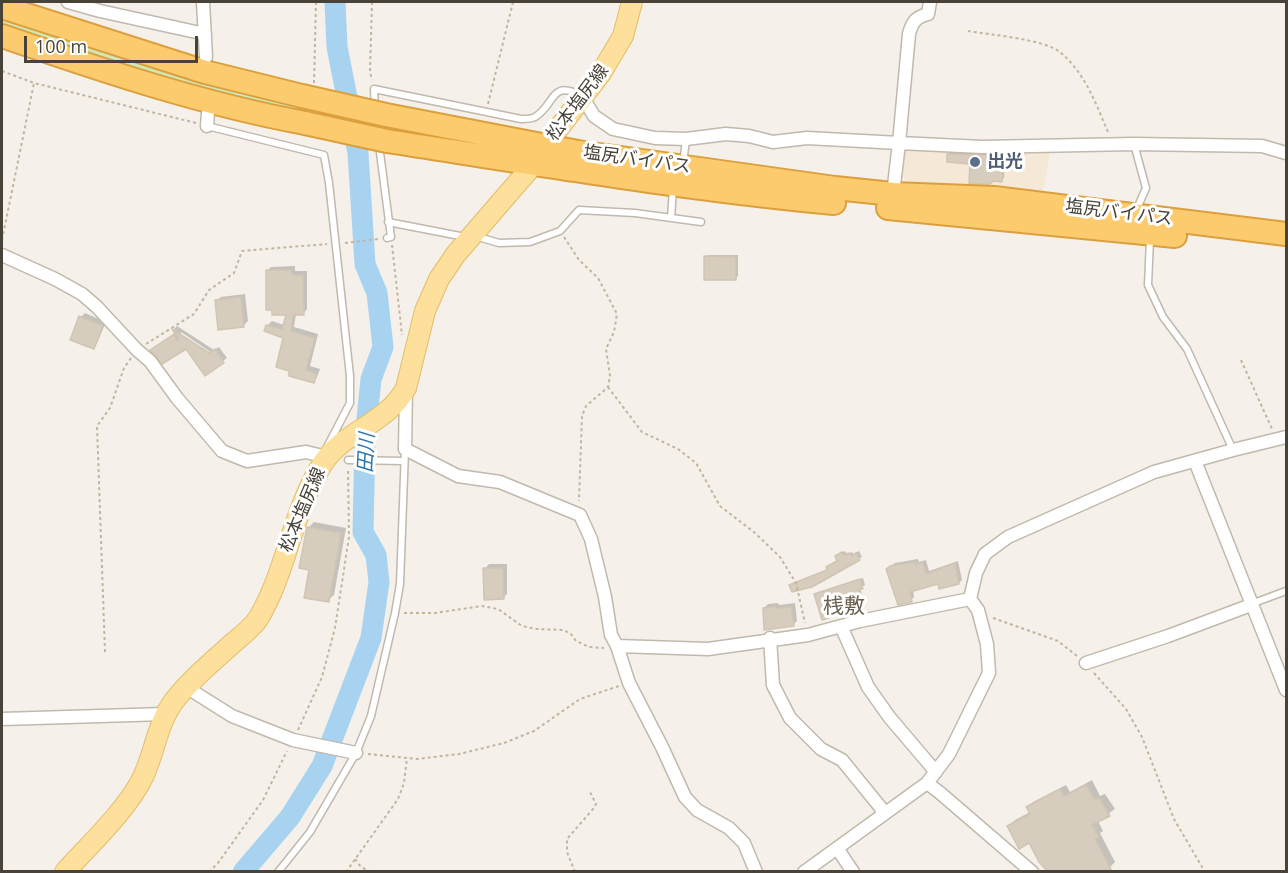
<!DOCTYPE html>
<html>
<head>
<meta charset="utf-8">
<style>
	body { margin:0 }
	#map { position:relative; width:1288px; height:873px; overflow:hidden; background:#f5f1ea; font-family:"Open Sans",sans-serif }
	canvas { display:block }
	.frame { position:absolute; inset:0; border:3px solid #494238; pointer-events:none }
	.scale { position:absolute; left:24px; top:36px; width:174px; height:27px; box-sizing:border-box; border:3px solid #494238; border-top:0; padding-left:8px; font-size:18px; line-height:21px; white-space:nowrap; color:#494238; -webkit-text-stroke:4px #fff; paint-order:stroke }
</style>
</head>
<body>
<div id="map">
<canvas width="1288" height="873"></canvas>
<div class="frame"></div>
<div class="scale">100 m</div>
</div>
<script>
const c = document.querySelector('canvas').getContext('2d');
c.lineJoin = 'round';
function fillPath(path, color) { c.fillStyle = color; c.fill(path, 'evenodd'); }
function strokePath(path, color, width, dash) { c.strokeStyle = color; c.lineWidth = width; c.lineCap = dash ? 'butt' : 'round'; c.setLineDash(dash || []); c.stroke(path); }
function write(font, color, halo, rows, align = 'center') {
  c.font = font + ' "Open Sans","Noto Sans JP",sans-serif'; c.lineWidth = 6; c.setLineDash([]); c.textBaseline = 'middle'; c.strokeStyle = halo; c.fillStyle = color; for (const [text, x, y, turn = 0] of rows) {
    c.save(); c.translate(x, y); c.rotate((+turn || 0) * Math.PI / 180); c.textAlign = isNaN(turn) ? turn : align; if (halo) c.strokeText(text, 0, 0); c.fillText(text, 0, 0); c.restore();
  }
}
const commercial = new Path2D(`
	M 907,146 L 1051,148 L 1042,198 L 907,182 L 900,174 L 903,150 Z`);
const green = new Path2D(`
	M 2,17 L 311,109 L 311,112 L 278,110 L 2,30 Z`);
const shadow = new Path2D(`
	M 951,152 L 1005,153 L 1004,178 L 1001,180 L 971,162 L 949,154 Z
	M 708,255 L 738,255 L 738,276 L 735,279 L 706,257 Z
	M 295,266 L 295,271 L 307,271 L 307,309 L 303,314 L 296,314 L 294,327 L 318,334 L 310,366 L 320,369 L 317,377 L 313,382 L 285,337 L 268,325 L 272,321 L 284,325 L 288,314 L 267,271 L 271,267 Z
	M 245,294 L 248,321 L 244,325 L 216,301 L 221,297 Z
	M 85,313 L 106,322 L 97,343 L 93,347 L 72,339 L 81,317 Z
	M 177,326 L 214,350 L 219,347 L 227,358 L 205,374 L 187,347 L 155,347 L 177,333 L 174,329 ZM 181,332 L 216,356 L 215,358 L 181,336 Z
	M 314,522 L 346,528 L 334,595 L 328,600 L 311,568 L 308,528 Z
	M 845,551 L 847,554 L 852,552 L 853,554 L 859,551 L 862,557 L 791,585 L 829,569 L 827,567 L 838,560 L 839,554 Z
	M 918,559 L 919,562 L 926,560 L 929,571 L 958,561 L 962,580 L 959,583 L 939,582 L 913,590 L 914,597 L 911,600 L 891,566 L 895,563 Z
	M 489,564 L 507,564 L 507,594 L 503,598 L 485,569 Z
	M 863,578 L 865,585 L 860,588 L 862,594 L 841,603 L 843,610 L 841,612 L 816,595 Z
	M 778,603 L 779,605 L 795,603 L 797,621 L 793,625 L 764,608 L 768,604 Z
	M 1092,780 L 1100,796 L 1105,794 L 1115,809 L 1098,821 L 1103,831 L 1100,833 L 1115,862 L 1110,867 L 1030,841 L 1009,826 L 1015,820 L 1030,812 L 1028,807 L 1033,802 L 1066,785 L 1070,792 Z`);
const river = new Path2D(`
	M 243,872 L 290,817 L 322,766 L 371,638 L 379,582 L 376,555 L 363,532 L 365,439 L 371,379 L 383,347 L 377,293 L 365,264 L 358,153 L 337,47 L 335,2`);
const building = new Path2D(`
	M 947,154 L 1004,155 L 1002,182 L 993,181 L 990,184 L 969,184 L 970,164 L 947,162 Z
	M 704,256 L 736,257 L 736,280 L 704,280 Z
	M 266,270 L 292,270 L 292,275 L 303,275 L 304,315 L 293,315 L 291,331 L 315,338 L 306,370 L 317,374 L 314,383 L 289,376 L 289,371 L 276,367 L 283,338 L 264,331 L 266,325 L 282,329 L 286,315 L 272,315 L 272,310 L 266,310 Z
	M 241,297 L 244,327 L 218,330 L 215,300 Z
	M 79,316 L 103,326 L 94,349 L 70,340 Z
	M 172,329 L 209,353 L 215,349 L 224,363 L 205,376 L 186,349 L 162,364 L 150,350 L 174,334 L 177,341 L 179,339 Z
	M 307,527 L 341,533 L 329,602 L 304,598 L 309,570 L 299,568 Z
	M 842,552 L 844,555 L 849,553 L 851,556 L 856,553 L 860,560 L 812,587 L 792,592 L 789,585 L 827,570 L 826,567 L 837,561 L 835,556 Z
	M 915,562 L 915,564 L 923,562 L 926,574 L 955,563 L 959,584 L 939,589 L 938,584 L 910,592 L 912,602 L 898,605 L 886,569 L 890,566 Z
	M 483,568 L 503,568 L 504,599 L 484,600 Z
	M 860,579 L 863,589 L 858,589 L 861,598 L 839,605 L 841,614 L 822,620 L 814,594 Z
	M 775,606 L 775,608 L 791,607 L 794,626 L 764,630 L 763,608 Z
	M 1086,785 L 1095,800 L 1099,798 L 1110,816 L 1092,825 L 1099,837 L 1095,839 L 1111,869 L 1105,872 L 1048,872 L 1039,862 L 1029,843 L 1019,849 L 1007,826 L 1030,814 L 1026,807 L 1060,789 L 1064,796 Z`);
const path = new Path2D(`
	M 372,2 L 370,72 L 372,80
	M 968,31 C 991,35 1045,39 1061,53 C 1085,73 1096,104 1108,132
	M 2,71 L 34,83 L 196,123
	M 314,83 L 316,2
	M 488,104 L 513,2
	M 564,237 L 579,260 L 598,278 L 617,314 L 614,332 L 606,349 L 610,376 L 608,387 L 586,406 L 582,416 L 579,501
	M 2,240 L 34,83
	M 345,243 L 378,239
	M 392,245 L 402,335
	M 146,344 L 194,314 L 209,290 L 234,273 L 242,251 L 327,244
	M 1241,360 L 1272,429
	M 608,387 L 642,432 L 678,449 L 696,463 L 720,506 L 755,533 L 780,557 L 796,583 L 805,623
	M 404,613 L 435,613 L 482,606 L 498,609 L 522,626 L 536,629 L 564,630 L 572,635 L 576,641 L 589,647 L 604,648
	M 993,618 L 1058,641 L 1077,656
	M 105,652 L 97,426 L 110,408 L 124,368 L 131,358
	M 1094,673 L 1126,709 L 1142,737 L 1174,819 L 1205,872
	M 298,730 L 322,677 L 335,628 L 349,537 L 348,468
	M 368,754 L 417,759 L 459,754 L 504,743 L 534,731 L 580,699 L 619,686
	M 355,859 L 361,867 L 371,872
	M 209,872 L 218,863 L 263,800 L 287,751
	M 346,872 L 398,799 L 404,783 L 407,758
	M 575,872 L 567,852 L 567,839 L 593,809 L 596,804 L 590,792`);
const lane = new Path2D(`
	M 375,108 L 374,89 L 521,119 C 526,119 532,119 535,117 C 556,104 550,79 582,96
	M 207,126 L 324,155 L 329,183 L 350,376 L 350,403 L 327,447
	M 1134,144 L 1146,188 L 1136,211
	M 379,145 L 391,237 L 387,238
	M 684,156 L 686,139
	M 671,218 L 673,189
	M 388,222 L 460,236 L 463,239
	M 475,236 L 499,243 L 530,242 L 560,231 L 579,210 L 635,213 L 701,222
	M 1150,239 L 1148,285 L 1163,317 L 1187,349 L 1233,450
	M 348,460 L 404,461
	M 1251,604 L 1286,591
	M 278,872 L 310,832 L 356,753 L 371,716 L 395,613 L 400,584 L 405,450`);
const street = new Path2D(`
	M 68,2 L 100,11 L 205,34
	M 203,2 L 206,57
	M 582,96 L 594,116 L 613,129 L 655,138 L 686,139 L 726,134 L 749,136 L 773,142 L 807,138 L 899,143 L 909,34 C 912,22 916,17 928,14 L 930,2
	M 207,126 L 208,113
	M 893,194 L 899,143 L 982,147 L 1134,144 L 1262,146 L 1286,153
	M 2,255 L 55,279 L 82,294 L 97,307 L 137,350 L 150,361 L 177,398 L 222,451 L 247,461 L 306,452 L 327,457
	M 406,389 L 405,449 L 458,476 L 500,482 L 580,515 L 591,539 L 605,597 L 611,635 L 617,646 L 629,683 L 662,747 L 685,797 L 697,810 L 729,828 L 744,843 L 756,872
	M 1195,461 L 1286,690
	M 970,599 L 976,573 L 985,554 L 1008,537 L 1154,472 L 1233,450 L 1286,437
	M 841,626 L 868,687 L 890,718 L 936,772
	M 770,638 L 773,685 L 790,718 L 821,749 L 842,760 L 881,808 L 883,814
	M 617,646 L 708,649 L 808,635 L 860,621 L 970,599
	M 1086,663 L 1168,636 L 1251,605
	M 186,687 L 232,716 L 293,740 L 356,753
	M 2,719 L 165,714
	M 927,783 L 939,792 L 1032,872
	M 837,848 L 853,872
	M 804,872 L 927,783 L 949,754 L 989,673 L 987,644 L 978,610 L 970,599`);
const primary = new Path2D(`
	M 65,872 C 90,844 127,810 143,777 C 155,752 157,724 174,701 C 190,680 212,662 232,644 C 241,636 251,629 258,619 C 287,571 292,511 323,463 C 344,431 388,423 406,388 L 425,311 L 439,279 L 456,254 L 533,165 L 545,146 L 601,73 L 623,36 L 632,2`);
const highway = new Path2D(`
	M 2,7 L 205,72 L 302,96
	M 2,36 C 101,70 202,104 305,123
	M 386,115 L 578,152 L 835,188 L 893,194 L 994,198 L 1286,234
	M 387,141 C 536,164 684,189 834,203
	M 888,208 L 1175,236`);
const highwayBridge = new Path2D(`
	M 302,96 L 386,115
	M 305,123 L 387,141`);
const markers = [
	[975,162,6,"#5c6f8a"]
];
const streetNames = [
	["松本塩尻線",578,103,-53],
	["塩尻バイパス",637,160,8],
	["塩尻バイパス",1119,213,7],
	["松本塩尻線",303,510,-67]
];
const serviceNames = [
	["出光",987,162]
];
const waterNames = [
	["田川",367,453,-87]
];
const quarterNames = [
	["桟敷",844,607]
];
fillPath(commercial, '#f6e8d6');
fillPath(green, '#d1e8b3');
fillPath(shadow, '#0003');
strokePath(river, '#a8d3f0', 21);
fillPath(building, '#d6cdbf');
strokePath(building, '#d1c5b2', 1.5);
strokePath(lane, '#c0b9ac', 9);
strokePath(street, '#c0b9ac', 15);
strokePath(primary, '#e3bd6a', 22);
strokePath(highway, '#dc9f3d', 26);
strokePath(path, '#c2b59e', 2, [3, 3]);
strokePath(lane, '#fff', 6);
strokePath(street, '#fff', 12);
strokePath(primary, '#fde09b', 20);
strokePath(highway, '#fccb6e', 22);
strokePath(highwayBridge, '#dc9f3d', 26, []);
strokePath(highwayBridge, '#fccb6e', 22);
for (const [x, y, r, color] of markers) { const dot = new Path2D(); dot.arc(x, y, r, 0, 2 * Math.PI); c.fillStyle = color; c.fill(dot); strokePath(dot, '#fff', 2); }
write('18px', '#494238', '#fff', streetNames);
write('bold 18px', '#4e5e75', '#fff', serviceNames, 'left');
write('italic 20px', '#2f79ac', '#fff', waterNames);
write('21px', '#6b604f', '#fff', quarterNames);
</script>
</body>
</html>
